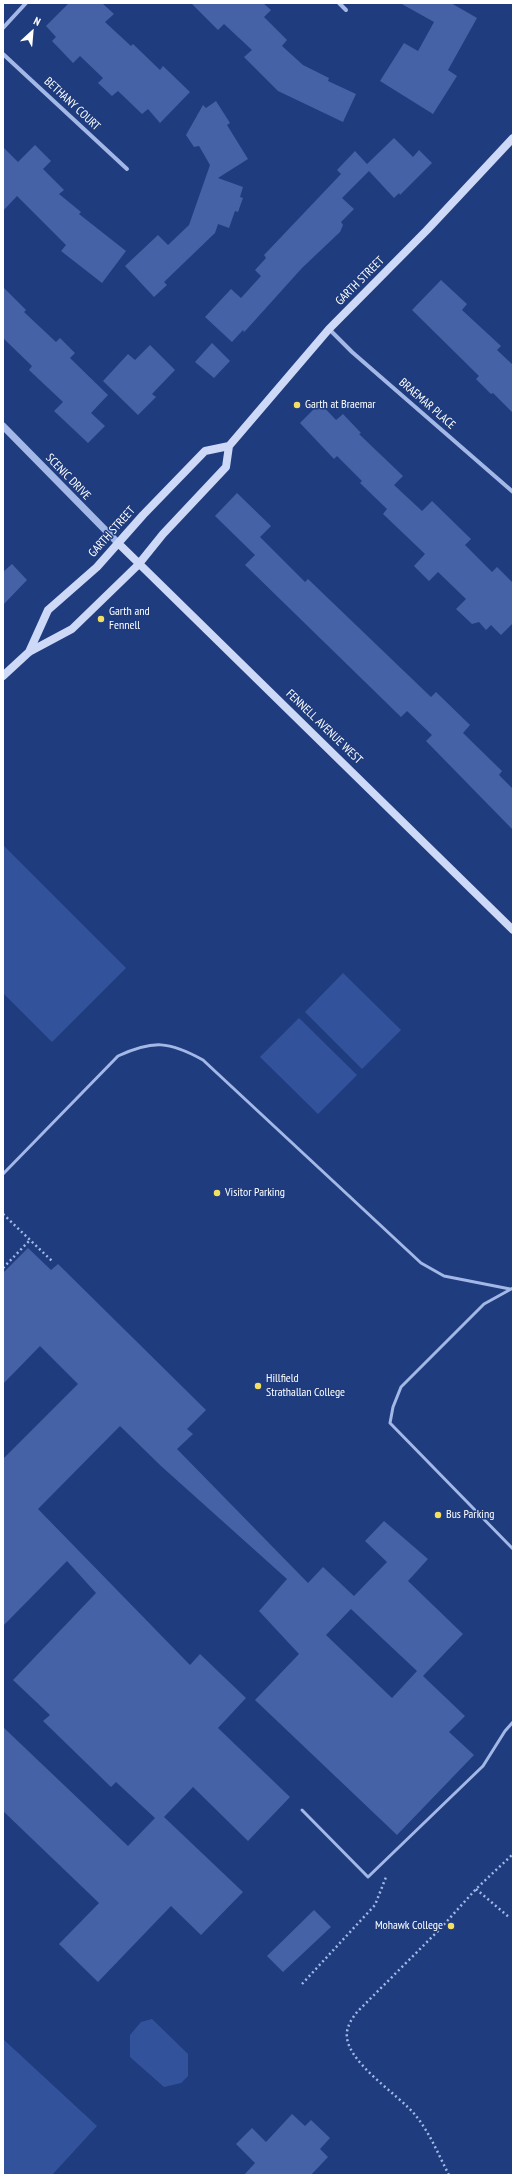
<!DOCTYPE html>
<html>
<head>
<meta charset="utf-8">
<style>
	body { margin:0 }
	#map { position:relative; width:516px; height:2178px; overflow:hidden; background:#1f3c7e; font-family:"PT Sans Narrow",sans-serif }
	canvas { display:block }
	.frame { position:absolute; inset:0; border:4px solid #fff; pointer-events:none }
	.north { position:absolute; left:12px; top:12px; width:40px; height:40px; -webkit-text-stroke:3px #1f3c7e; paint-order:stroke; rotate:26deg; font-size:11px; font-weight:700; line-height:16px; text-align:center; color:#fff }
	.north::after { content:''; display:block; margin:auto; width:14px; height:18px; background:#fff; clip-path:polygon(50% 0,100% 100%,50% 72%,0 100%) }
</style>
</head>
<body>
<div id="map">
<canvas width="516" height="2178"></canvas>
<div class="frame"></div>
<div class="north">N</div>
</div>
<script>
const c = document.querySelector('canvas').getContext('2d');
c.lineJoin = 'round';
function fillPath(path, color) { c.fillStyle = color; c.fill(path, 'evenodd'); }
function strokePath(path, color, width, dash) { c.strokeStyle = color; c.lineWidth = width; c.lineCap = dash ? 'butt' : 'round'; c.setLineDash(dash || []); c.stroke(path); }
function write(font, color, halo, rows, align = 'center') {
  c.font = font + ' "PT Sans Narrow",sans-serif'; c.lineWidth = 3; c.setLineDash([]); c.textBaseline = 'middle'; c.strokeStyle = halo; c.fillStyle = color; for (const [text, x, y, turn = 0] of rows) {
    c.save(); c.translate(x, y); c.rotate((+turn || 0) * Math.PI / 180); c.textAlign = isNaN(turn) ? turn : align; if (halo) c.strokeText(text, 0, 0); c.fillText(text, 0, 0); c.restore();
  }
}
const green = new Path2D(`
	M 3,845 L 126,968 L 52,1042 L 3,993 Z
	M 343,973 L 401,1030 L 362,1069 L 305,1012 Z
	M 299,1018 L 357,1075 L 318,1114 L 260,1057 Z
	M 152,2019 L 188,2054 L 188,2076 L 181,2083 L 164,2087 L 130,2057 L 130,2035 L 141,2022 Z
	M 3,2039 L 97,2126 L 52,2175 L 3,2175 Z`);
const building = new Path2D(`
	M 69,3 L 102,3 L 114,14 L 105,22 L 131,46 L 133,44 L 160,70 L 163,66 L 190,92 L 160,123 L 148,109 L 142,114 L 118,91 L 112,96 L 98,83 L 103,78 L 80,56 L 73,63 L 52,41 L 56,37 L 46,26 Z
	M 191,3 L 263,3 L 271,10 L 264,17 L 287,40 L 282,46 L 303,65 L 329,78 L 328,81 L 356,94 L 343,122 L 278,91 L 244,57 L 252,50 L 224,24 L 218,30 Z
	M 400,3 L 451,3 L 477,18 L 448,70 L 457,76 L 433,114 L 380,81 L 404,43 L 418,51 L 434,22 Z
	M 216,101 L 230,123 L 227,125 L 248,159 L 218,178 L 243,187 L 240,197 L 243,198 L 238,212 L 235,211 L 229,228 L 218,224 L 215,233 L 164,282 L 167,285 L 154,297 L 125,266 L 158,235 L 168,245 L 189,225 L 210,165 L 199,146 L 194,147 L 186,135 L 203,105 L 206,108 Z
	M 394,138 L 413,157 L 419,150 L 432,163 L 400,195 L 399,193 L 394,198 L 369,171 L 342,198 L 354,209 L 341,222 L 343,225 L 340,232 L 302,268 L 247,329 L 244,332 L 243,330 L 232,342 L 205,317 L 231,289 L 241,298 L 261,276 L 255,270 L 266,258 L 264,255 L 341,174 L 337,170 L 355,151 L 367,164 Z
	M 35,145 L 51,161 L 43,169 L 64,190 L 59,194 L 81,212 L 79,214 L 126,251 L 102,283 L 61,251 L 66,245 L 17,196 L 3,211 L 3,147 L 18,162 Z
	M 441,280 L 467,304 L 462,310 L 501,346 L 497,350 L 513,365 L 513,413 L 493,393 L 491,394 L 476,379 L 479,376 L 412,310 Z
	M 3,287 L 26,310 L 24,312 L 56,342 L 60,338 L 75,353 L 70,358 L 108,395 L 91,413 L 105,426 L 88,443 L 54,411 L 63,402 L 29,370 L 32,366 L 3,338 Z
	M 212,343 L 230,361 L 214,378 L 195,362 Z
	M 150,345 L 175,370 L 152,394 L 156,397 L 138,415 L 103,381 L 128,354 L 135,360 Z
	M 320,403 L 336,420 L 343,414 L 361,433 L 359,434 L 403,476 L 394,485 L 422,511 L 432,501 L 471,539 L 465,545 L 492,572 L 497,567 L 513,583 L 513,623 L 501,635 L 491,625 L 486,630 L 479,622 L 472,624 L 456,609 L 466,599 L 438,572 L 429,581 L 414,566 L 425,554 L 383,514 L 387,509 L 360,483 L 362,481 L 337,456 L 334,459 L 300,423 Z
	M 237,493 L 271,526 L 260,537 L 305,582 L 308,579 L 431,697 L 436,692 L 470,725 L 463,733 L 502,771 L 499,775 L 513,789 L 513,830 L 426,741 L 432,735 L 407,711 L 401,717 L 245,565 L 255,555 L 215,516 Z
	M 12,564 L 27,580 L 3,605 L 3,572 Z
	M 28,1248 L 51,1270 L 58,1264 L 206,1410 L 187,1429 L 193,1434 L 177,1449 L 308,1583 L 323,1567 L 354,1596 L 387,1562 L 365,1541 L 384,1521 L 428,1559 L 408,1581 L 463,1634 L 423,1676 L 465,1716 L 449,1732 L 474,1755 L 397,1835 L 255,1700 L 299,1654 L 259,1611 L 287,1579 L 161,1466 L 120,1426 L 38,1509 L 190,1665 L 200,1654 L 246,1698 L 218,1728 L 290,1797 L 248,1841 L 193,1787 L 164,1817 L 243,1892 L 201,1935 L 171,1906 L 98,1982 L 59,1944 L 99,1903 L 3,1811 L 3,1727 L 128,1846 L 155,1818 L 116,1782 L 111,1787 L 43,1721 L 50,1715 L 13,1680 L 96,1593 L 67,1561 L 3,1626 L 3,1459 L 78,1384 L 40,1346 L 3,1384 L 3,1273 ZM 351,1609 L 417,1671 L 392,1698 L 326,1635 Z
	M 314,1910 L 331,1927 L 283,1972 L 267,1956 Z
	M 292,2114 L 305,2126 L 311,2120 L 330,2138 L 320,2149 L 328,2157 L 311,2175 L 244,2175 L 255,2163 L 236,2144 L 252,2128 L 266,2142 Z`);
const path = new Path2D(`
	M 3,1214 L 52,1261
	M 3,1268 L 30,1240
	M 476,1889 L 510,1918
	M 302,1984 L 375,1905 L 386,1877
	M 449,2175 C 439,2156 430,2133 416,2116 C 400,2095 343,2061 347,2032 C 348,2024 353,2017 358,2011 L 439,1930 L 476,1889 L 513,1854`);
const service = new Path2D(`
	M 3,1174 L 118,1056 C 153,1040 169,1041 203,1060 L 421,1263 L 444,1276 L 510,1289
	M 513,1288 L 484,1304 L 401,1387 L 393,1407 L 390,1423 L 513,1549
	M 302,1810 L 368,1877 L 483,1766 L 505,1731 L 513,1722`);
const minor = new Path2D(`
	M 339,3 L 346,10
	M 3,28 L 26,3
	M 3,54 L 127,169
	M 329,329 L 352,352 L 513,492`);
const tertiary = new Path2D(`
	M 3,426 L 118,543`);
const secondary = new Path2D(`
	M 118,543 L 513,930
	M 29,652 L 48,610 L 97,567 L 143,515 L 205,451 L 229,446
	M 3,676 L 29,652 L 72,629 L 138,565 L 163,534 L 226,467 L 229,446 L 329,329 L 427,230 L 513,138`);
const markers = [
	[297,405,4,"#f5df62"],
	[101,619,4,"#f5df62"],
	[217,1193,4,"#f5df62"],
	[258,1386,4,"#f5df62"],
	[438,1515,4,"#f5df62"],
	[451,1926,4,"#f5df62"]
];
const streetNames = [
	["BETHANY COURT",72,104,43],
	["GARTH STREET",360,281,-45],
	["BRAEMAR PLACE",427,404,41],
	["SCENIC DRIVE",68,477,46],
	["GARTH STREET",112,532,-48],
	["FENNELL AVENUE WEST",324,727,44]
];
const poiNames = [
	["Garth at Braemar",305,405],
	["Garth and",109,612],
	["Fennell",109,626],
	["Visitor Parking",225,1193],
	["Hillfield",266,1379],
	["Strathallan College",266,1393],
	["Bus Parking",446,1515],
	["Mohawk College",443,1926,"right"]
];
fillPath(green, '#32539c');
fillPath(building, '#4462a5');
strokePath(path, '#a3b8e7', 2.5, [2, 3]);
strokePath(service, '#a3b8e7', 3);
strokePath(minor, '#a3b8e7', 4);
strokePath(tertiary, '#a3b8e7', 7);
strokePath(secondary, '#cdd9f6', 8);
for (const [x, y, r, color] of markers) { const dot = new Path2D(); dot.arc(x, y, r, 0, 2 * Math.PI); c.fillStyle = color; c.fill(dot); strokePath(dot, '#1f3c7e', 1.5); }
write('12px', '#fff', '#1f3c7e', streetNames);
write('12px', '#fff', '#1f3c7e', poiNames, 'left');
</script>
</body>
</html>
